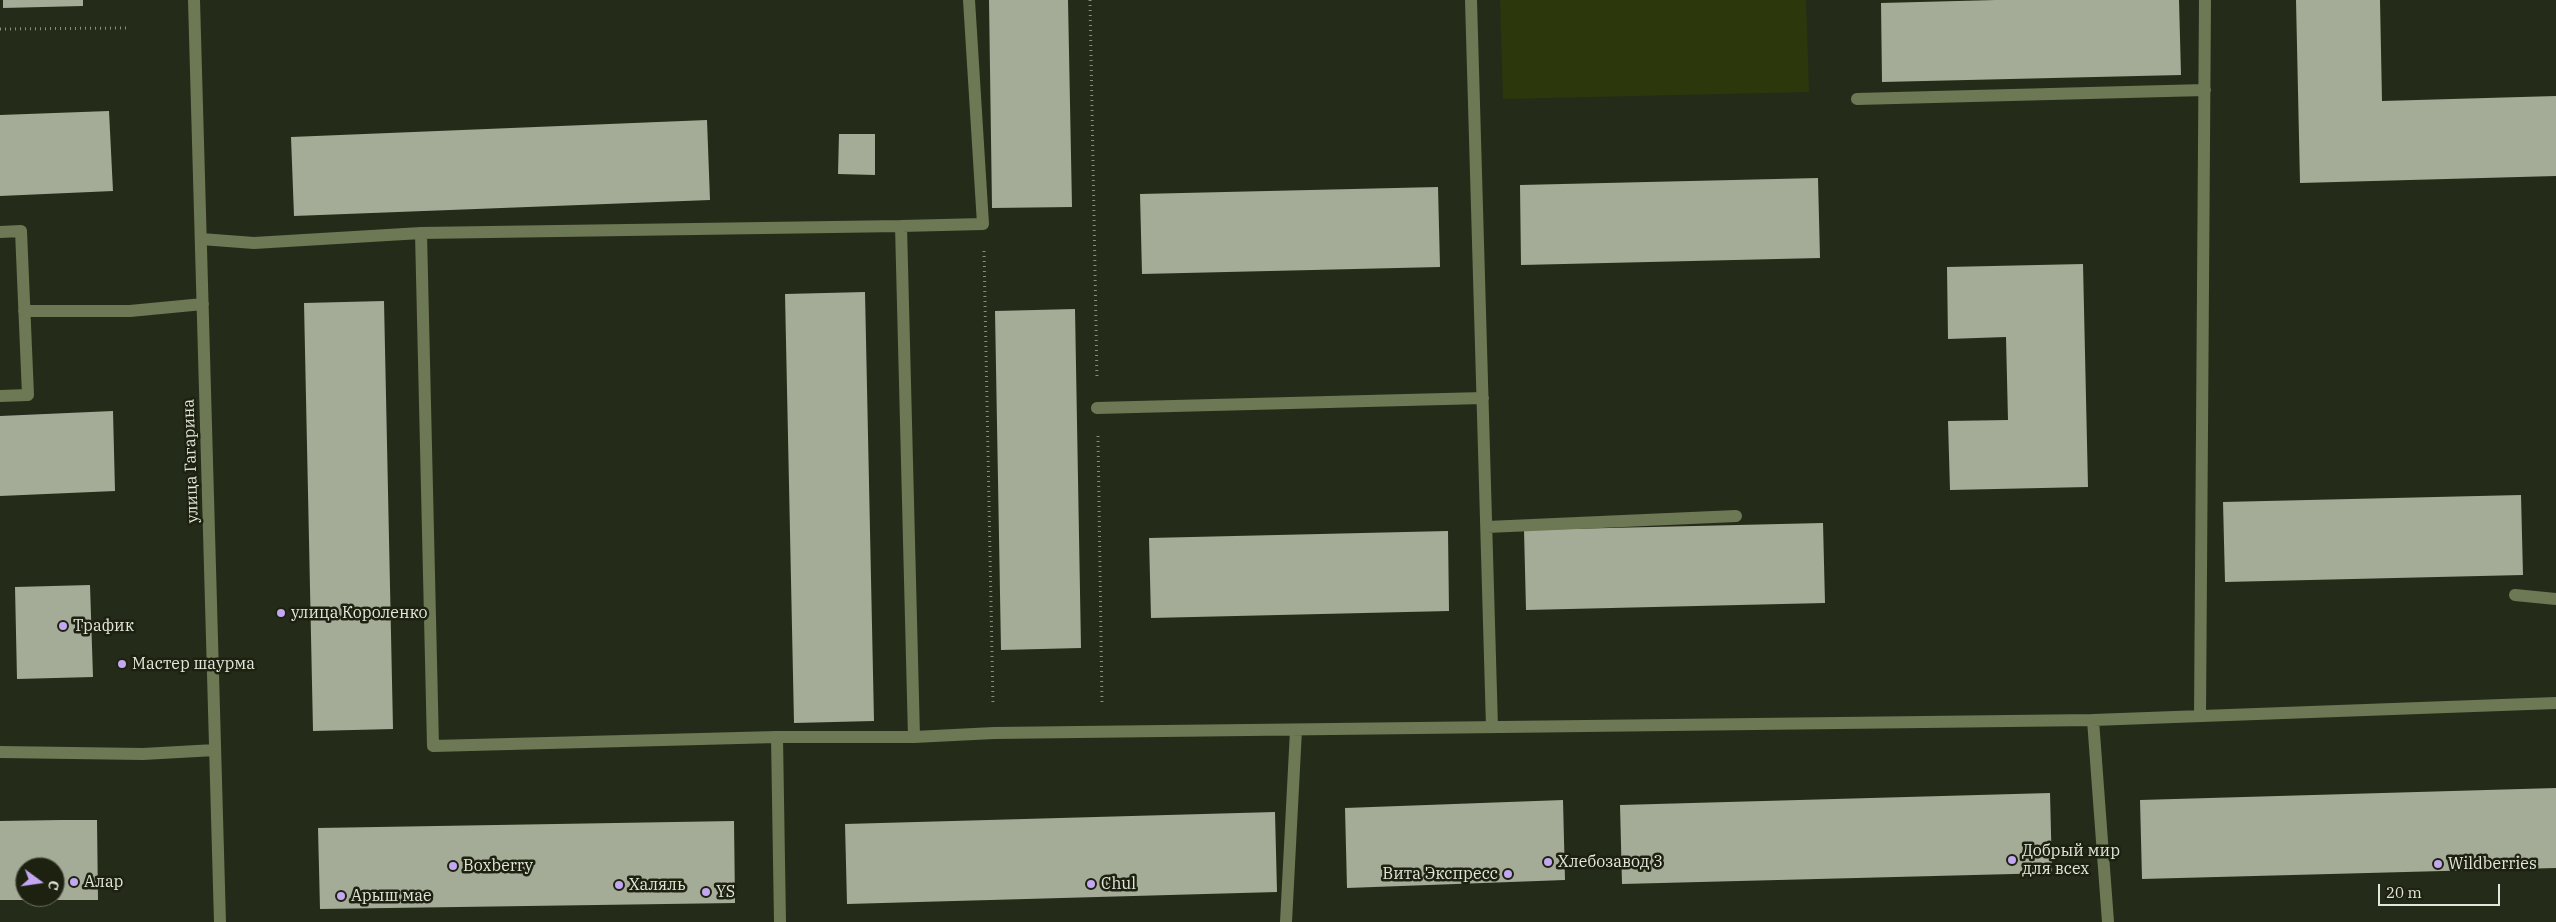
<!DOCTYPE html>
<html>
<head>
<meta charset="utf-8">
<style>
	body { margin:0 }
	#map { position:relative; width:2556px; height:922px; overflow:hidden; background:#252b19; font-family:"IBM Plex Serif",serif }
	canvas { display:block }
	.north { position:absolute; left:15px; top:857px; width:50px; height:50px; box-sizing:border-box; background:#1c2110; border:1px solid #6b7061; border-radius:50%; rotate:104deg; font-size:14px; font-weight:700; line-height:20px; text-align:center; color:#e2e6db }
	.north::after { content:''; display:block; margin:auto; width:18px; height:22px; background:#c4a7f1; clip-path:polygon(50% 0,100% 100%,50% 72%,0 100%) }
	.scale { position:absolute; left:2378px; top:884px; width:122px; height:22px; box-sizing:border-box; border:2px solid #e2e6db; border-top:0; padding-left:6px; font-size:15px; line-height:18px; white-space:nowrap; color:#e2e6db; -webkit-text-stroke:4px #1c2110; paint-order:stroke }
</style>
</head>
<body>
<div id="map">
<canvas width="2556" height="922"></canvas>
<div class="north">С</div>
<div class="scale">20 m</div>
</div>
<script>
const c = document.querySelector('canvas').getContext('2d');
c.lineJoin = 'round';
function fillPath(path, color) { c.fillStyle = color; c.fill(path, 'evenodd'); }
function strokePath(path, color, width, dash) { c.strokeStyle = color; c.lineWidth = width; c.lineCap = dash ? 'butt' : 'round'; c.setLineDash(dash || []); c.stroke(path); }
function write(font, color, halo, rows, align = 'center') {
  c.font = font + ' "IBM Plex Serif",serif'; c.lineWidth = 5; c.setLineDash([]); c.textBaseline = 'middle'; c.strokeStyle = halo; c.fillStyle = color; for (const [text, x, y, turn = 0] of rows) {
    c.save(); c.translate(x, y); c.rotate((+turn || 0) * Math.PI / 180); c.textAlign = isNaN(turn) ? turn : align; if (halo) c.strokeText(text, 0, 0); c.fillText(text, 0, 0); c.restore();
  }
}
const green = new Path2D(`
	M 1500,0 L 1806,0 L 1809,92 L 1503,99 Z`);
const building = new Path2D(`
	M 3,0 L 83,0 L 83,6 L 3,8 Z
	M 989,0 L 1068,0 L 1072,207 L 992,208 Z
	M 1996,0 L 2179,0 L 2181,75 L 1882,82 L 1881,3 Z
	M 2296,0 L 2380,0 L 2382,101 L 2556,96 L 2556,176 L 2300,183 Z
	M 109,111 L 113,191 L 0,196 L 0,115 Z
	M 707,120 L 710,200 L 294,216 L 291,137 Z
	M 839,134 L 875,134 L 875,175 L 838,174 Z
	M 1818,178 L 1820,258 L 1521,265 L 1520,185 Z
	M 1438,187 L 1440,267 L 1142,274 L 1140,194 Z
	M 2083,264 L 2088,487 L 1950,490 L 1948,421 L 2008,420 L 2006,337 L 1948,339 L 1947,267 Z
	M 865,292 L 874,721 L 794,723 L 785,294 Z
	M 384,301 L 393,729 L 313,731 L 304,303 Z
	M 1075,309 L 1081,648 L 1001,650 L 995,311 Z
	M 113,411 L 115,491 L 0,496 L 0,416 Z
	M 2521,495 L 2523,575 L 2225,582 L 2223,502 Z
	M 1823,523 L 1825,603 L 1526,610 L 1524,530 Z
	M 1448,531 L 1449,611 L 1151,618 L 1149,538 Z
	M 90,585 L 93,677 L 17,679 L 15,587 Z
	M 2556,788 L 2556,868 L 2142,879 L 2140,800 Z
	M 2050,793 L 2052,873 L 1622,884 L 1620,805 Z
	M 1563,800 L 1565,880 L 1347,888 L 1345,808 Z
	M 1275,812 L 1277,892 L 847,904 L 845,824 Z
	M 61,820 L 97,820 L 98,900 L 0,900 L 0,821 ZM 25,867 L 55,867 L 55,897 L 25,897 Z
	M 734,821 L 735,903 L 320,909 L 318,828 Z`);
const path = new Path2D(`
	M 1090,0 L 1097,379
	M 0,29 L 126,28
	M 984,251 L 993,704
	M 1098,436 L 1102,704`);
const minor = new Path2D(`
	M 194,0 L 220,922
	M 1471,0 L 1492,727
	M 1857,99 L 2205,90
	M 901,226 L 983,224 L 969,0
	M 0,232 L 21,231 L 28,395 L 0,396
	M 421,233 L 433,746 L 777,737 L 780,922
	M 201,239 L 254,243 L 421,233 L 901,226 L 914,737 L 994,733 L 2093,720
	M 24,311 L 130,311 L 203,304
	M 1097,408 L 1483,398
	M 1487,527 L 1736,516
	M 2515,595 L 2556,599
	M 2200,716 L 2205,0
	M 777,737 L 914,737
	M 0,752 L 143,754 L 215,750
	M 1286,922 L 1296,730
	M 2108,922 L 2093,720 L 2556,703`);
const markers = [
	[281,613,5,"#c4a7f1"],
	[63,626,5,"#c4a7f1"],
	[122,664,5,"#c4a7f1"],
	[2012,860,5,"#c4a7f1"],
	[1548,862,5,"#c4a7f1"],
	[2438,864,5,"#c4a7f1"],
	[453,866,5,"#c4a7f1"],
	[1508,874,5,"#c4a7f1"],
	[74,882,5,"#c4a7f1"],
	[1091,884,5,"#c4a7f1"],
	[619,885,5,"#c4a7f1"],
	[706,892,5,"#c4a7f1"],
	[341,896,5,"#c4a7f1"]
];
const streetNames = [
	["улица Гагарина",191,461,-92]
];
const poiNames = [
	["улица Короленко",291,613],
	["Трафик",73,626],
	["Мастер шаурма",132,664],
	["Добрый мир",2022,851],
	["для всех",2022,869],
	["Хлебозавод 3",1558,862],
	["Wildberries",2448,864],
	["Boxberry",463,866],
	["Вита Экспресс",1498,874,"right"],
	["Алар",84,882],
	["Chul",1101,884],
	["Халяль",629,885],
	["YS",716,892],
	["Арыш мае",351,896]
];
fillPath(green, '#2d370c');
fillPath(building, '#a4ab96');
strokePath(path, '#888d7e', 3, [1, 4]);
strokePath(minor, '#6d7854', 12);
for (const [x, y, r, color] of markers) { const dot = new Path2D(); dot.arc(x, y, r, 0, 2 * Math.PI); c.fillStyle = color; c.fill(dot); strokePath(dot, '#1c2110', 2); }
write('16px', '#e2e6db', '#1c2110', streetNames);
write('16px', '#e2e6db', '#1c2110', poiNames, 'left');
</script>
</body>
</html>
